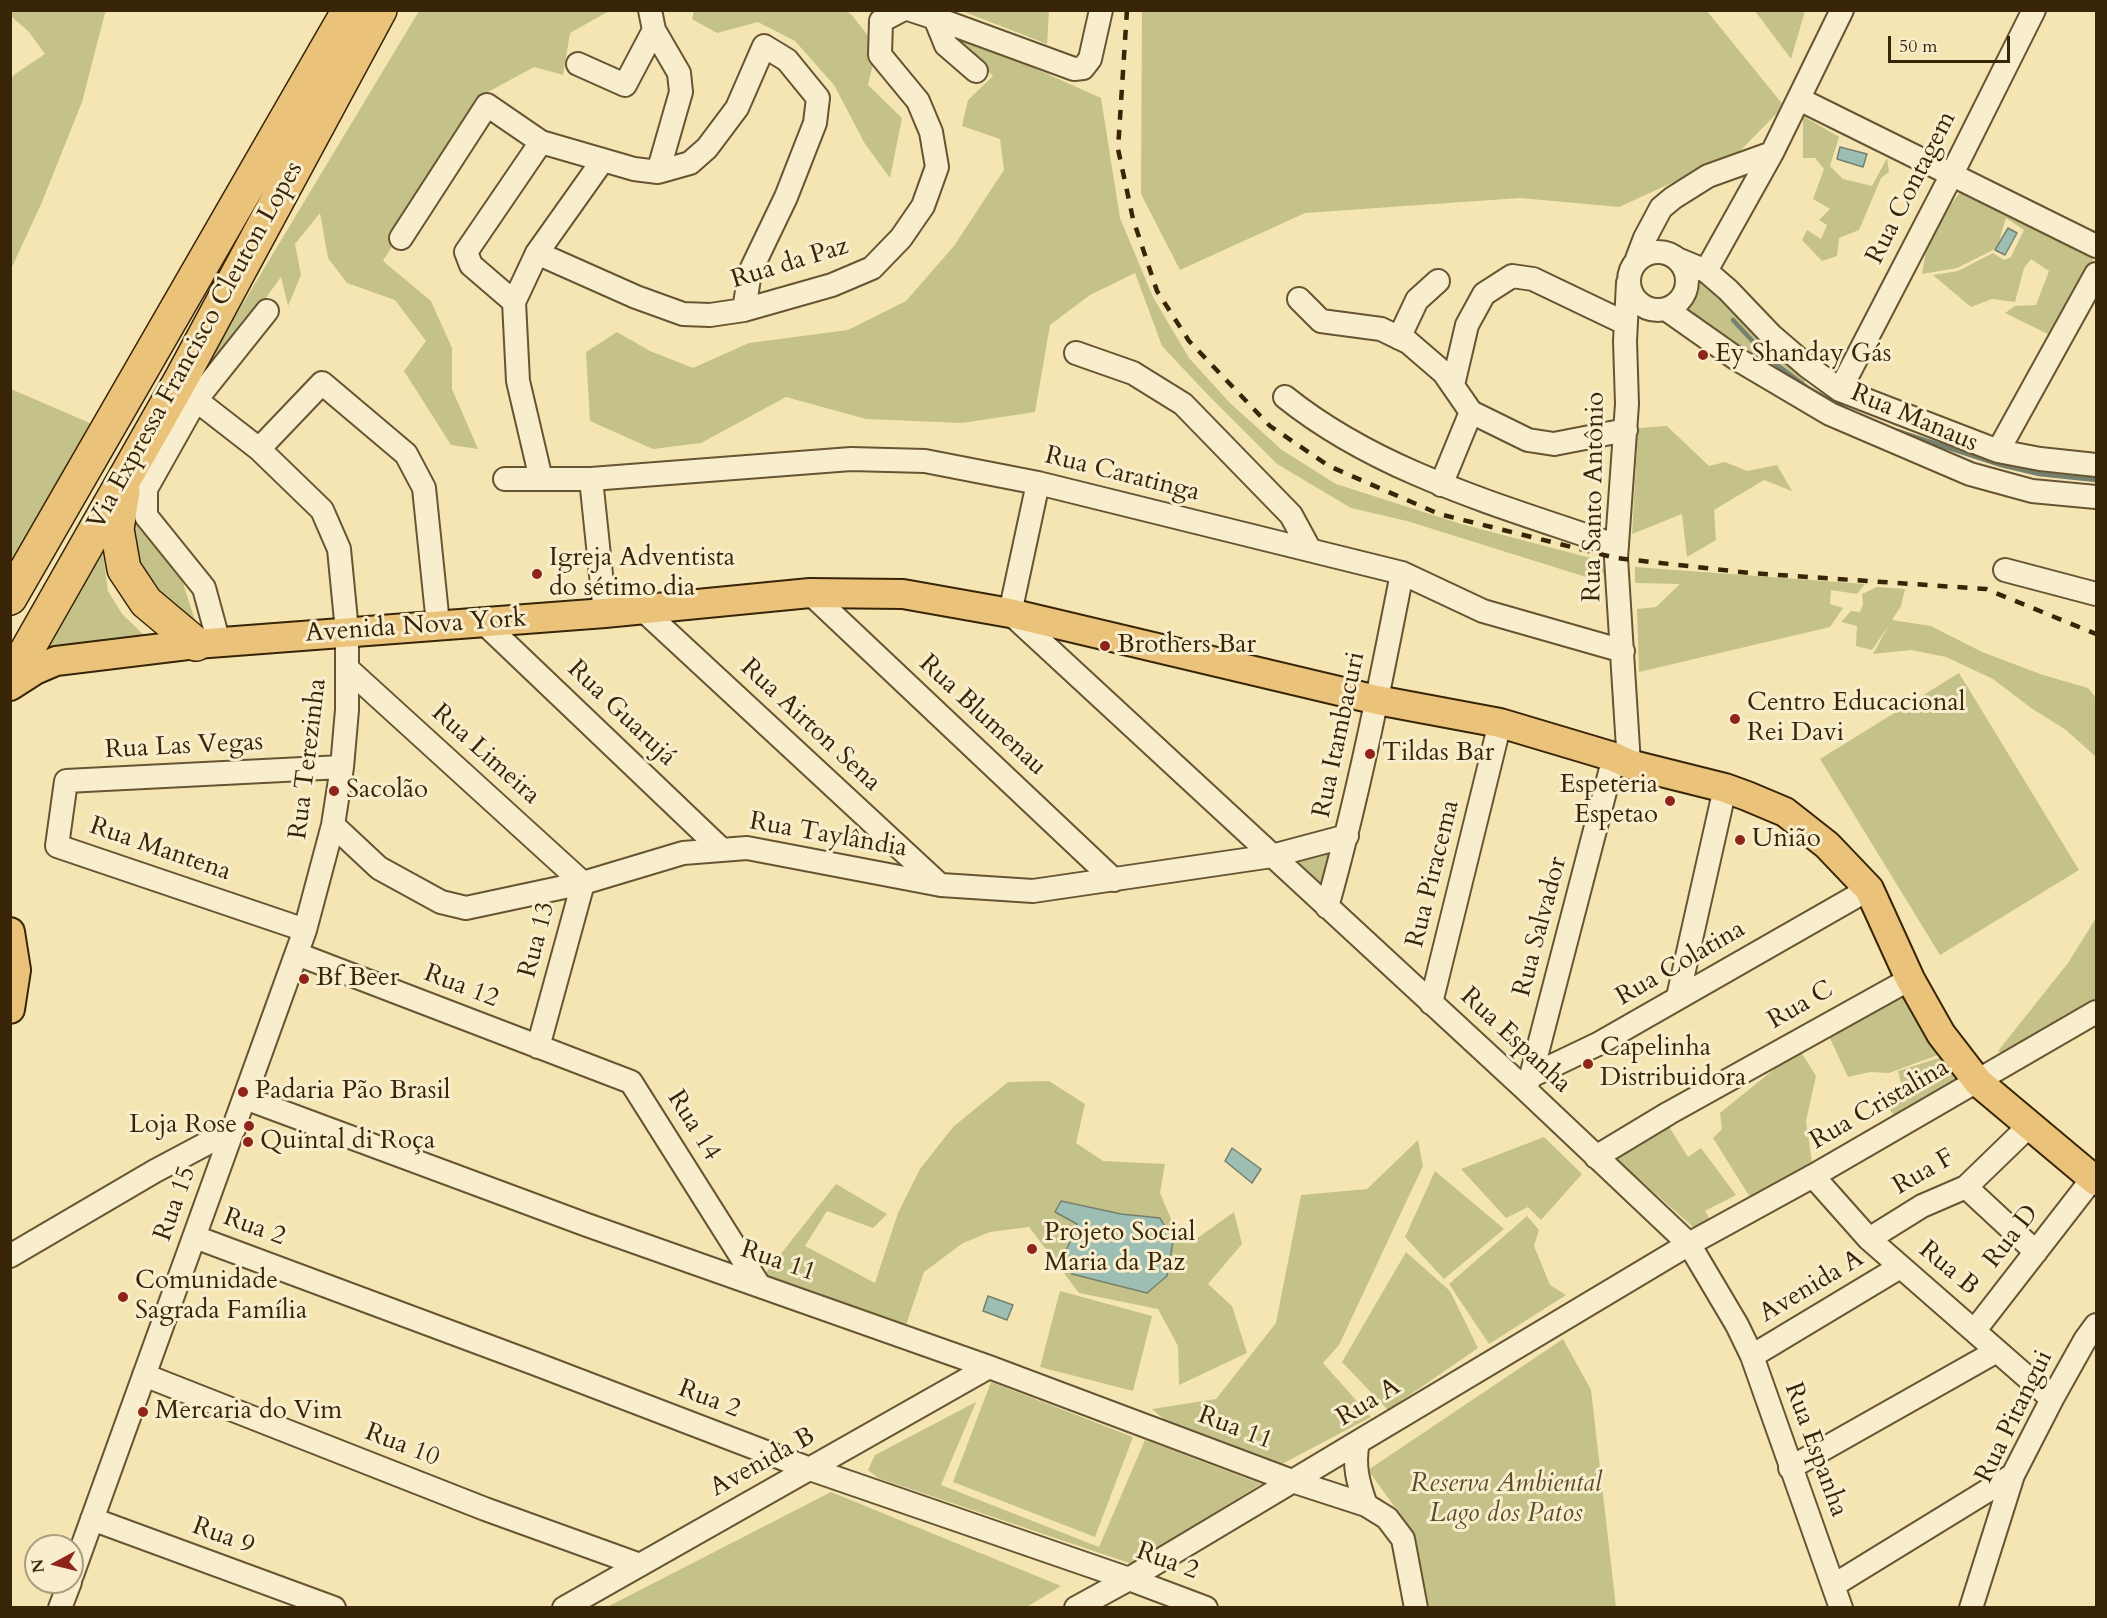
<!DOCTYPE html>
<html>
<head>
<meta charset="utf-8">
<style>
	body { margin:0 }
	#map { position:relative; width:2107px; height:1618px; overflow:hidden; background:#f5e5b3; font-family:Cardo,serif }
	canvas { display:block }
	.frame { position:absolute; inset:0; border:12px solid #382407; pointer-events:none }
	.north { position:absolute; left:24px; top:1534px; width:60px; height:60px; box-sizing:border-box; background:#f8eece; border:2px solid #ab9d7e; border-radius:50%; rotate:263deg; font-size:16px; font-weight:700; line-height:24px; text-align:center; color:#382407 }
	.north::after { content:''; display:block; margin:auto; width:21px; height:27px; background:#8f2418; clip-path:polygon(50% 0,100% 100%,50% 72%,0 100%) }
	.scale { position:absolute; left:1888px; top:36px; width:122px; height:27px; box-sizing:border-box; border:3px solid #382407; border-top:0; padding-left:8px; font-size:18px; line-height:21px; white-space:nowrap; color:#382407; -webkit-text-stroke:4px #f8eece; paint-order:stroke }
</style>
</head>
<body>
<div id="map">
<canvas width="2107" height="1618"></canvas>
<div class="frame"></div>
<div class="north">N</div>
<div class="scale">50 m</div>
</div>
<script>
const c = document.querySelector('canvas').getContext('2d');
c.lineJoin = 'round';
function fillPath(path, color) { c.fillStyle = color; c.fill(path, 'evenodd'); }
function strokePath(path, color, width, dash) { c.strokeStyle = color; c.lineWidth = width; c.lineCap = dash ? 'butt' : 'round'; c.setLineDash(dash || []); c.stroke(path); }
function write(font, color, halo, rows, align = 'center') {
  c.font = font + ' Cardo,serif'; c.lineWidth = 6; c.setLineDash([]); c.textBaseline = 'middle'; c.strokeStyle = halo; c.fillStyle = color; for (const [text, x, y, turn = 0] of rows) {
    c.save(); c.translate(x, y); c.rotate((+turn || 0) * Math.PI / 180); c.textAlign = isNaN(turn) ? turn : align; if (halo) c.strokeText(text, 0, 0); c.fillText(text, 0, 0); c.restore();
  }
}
const green = new Path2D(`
	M 11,10 L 108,11 L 105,13 L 82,102 L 42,202 L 11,269 L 11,79 L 15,74 L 45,54 L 29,32 L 11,16 Z
	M 419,11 L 609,11 L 570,33 L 563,75 L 534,67 L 486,93 L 383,261 L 431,301 L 452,348 L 452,389 L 478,449 L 451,445 L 404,371 L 426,341 L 395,300 L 347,283 L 328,258 L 320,213 L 295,244 L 301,275 L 288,306 L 281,277 L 207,379 L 203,370 Z
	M 694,11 L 846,11 L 851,14 L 877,47 L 868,85 L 902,118 L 890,178 L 865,144 L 834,85 L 795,41 L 758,22 L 717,33 L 692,19 Z
	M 962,11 L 1049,11 L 1047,44 Z
	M 1142,11 L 1707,11 L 1784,106 L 1739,152 L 1619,207 L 1520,198 L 1305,213 L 1180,270 L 1141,194 Z
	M 1755,11 L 1805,11 L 1791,59 Z
	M 951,31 L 1101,98 L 1120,218 L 1153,297 L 1189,358 L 1230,403 L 1282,450 L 1336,484 L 1461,524 L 1606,562 L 1602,582 L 1407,521 L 1351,508 L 1277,464 L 1209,396 L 1162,346 L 1135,273 L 1090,295 L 1050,325 L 1035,412 L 962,423 L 866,419 L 786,397 L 701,443 L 653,449 L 590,421 L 586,352 L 617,332 L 650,351 L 693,368 L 749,343 L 848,330 L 906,301 L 954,246 L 1004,170 L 1000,139 L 962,126 L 968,100 L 993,76 L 955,42 Z
	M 1803,116 L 1839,137 L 1830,166 L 1843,179 L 1872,186 L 1887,158 L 1889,172 L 1881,178 L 1859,230 L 1839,238 L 1837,256 L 1822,261 L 1802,240 L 1807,230 L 1821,239 L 1827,225 L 1819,220 L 1830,209 L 1813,199 L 1824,169 L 1815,158 L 1803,158 Z
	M 1961,191 L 2090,253 L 2095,265 L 2054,337 L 2005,313 L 2015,306 L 2036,305 L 2049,271 L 2031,259 L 2024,268 L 2015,302 L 1992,299 L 1971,307 L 1933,275 L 1958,271 L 1993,253 L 2004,260 L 2011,257 L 2024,230 L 2006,218 L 1997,248 L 1957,268 L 1922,274 L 1929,234 Z
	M 1699,277 L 1809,378 L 1798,387 L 1679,311 L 1694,295 Z
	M 11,389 L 92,424 L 11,569 Z
	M 1667,426 L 1709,466 L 1725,462 L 1747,471 L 1777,465 L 1792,491 L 1764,480 L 1714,510 L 1716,540 L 1687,557 L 1682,514 L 1632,534 L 1638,428 Z
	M 141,483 L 138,527 L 178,567 L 197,627 L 155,603 L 130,556 L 127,507 Z
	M 103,553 L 108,591 L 122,614 L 147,638 L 105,646 L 49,648 Z
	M 1635,567 L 1865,584 L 1857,594 L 1831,590 L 1830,604 L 1843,608 L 1830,627 L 1639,672 L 1637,609 L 1656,607 L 1680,584 L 1635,583 Z
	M 1877,587 L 1905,589 L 1901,606 L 1892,620 L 1931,626 L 1982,652 L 2043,675 L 2088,688 L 2096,698 L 2096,757 L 2066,730 L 2031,708 L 1993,679 L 1946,657 L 1911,650 L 1873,654 L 1889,625 L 1872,650 L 1856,646 L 1857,626 L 1841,622 L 1851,611 L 1860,612 L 1863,604 L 1862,594 Z
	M 1959,673 L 2079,870 L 1940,955 L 1820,759 Z
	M 1332,848 L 1320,891 L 1285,860 Z
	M 2096,918 L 2096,1004 L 2006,1056 L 1998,1051 L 2068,963 Z
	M 1902,989 L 1938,1055 L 1889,1073 L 1870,1072 L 1848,1077 L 1828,1034 Z
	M 1799,1049 L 1816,1076 L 1806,1121 L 1812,1163 L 1753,1202 L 1713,1138 L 1722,1129 L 1720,1113 Z
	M 1942,1057 L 1955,1078 L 1949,1091 L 1897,1119 L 1879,1096 L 1903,1090 L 1898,1071 Z
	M 1049,1081 L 1085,1104 L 1076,1143 L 1103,1161 L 1165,1164 L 1160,1193 L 1174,1226 L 1192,1242 L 1234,1212 L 1242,1244 L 1208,1284 L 1232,1306 L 1247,1353 L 1179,1385 L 1178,1346 L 1158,1309 L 1079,1293 L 1029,1227 L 990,1232 L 963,1243 L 924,1272 L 906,1325 L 769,1278 L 765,1274 L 836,1184 L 887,1214 L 873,1228 L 827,1211 L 805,1246 L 875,1283 L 898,1213 L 920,1169 L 953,1127 L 1008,1082 Z
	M 1666,1122 L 1688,1157 L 1701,1148 L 1736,1195 L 1705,1211 L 1711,1221 L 1693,1227 L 1614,1157 Z
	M 1544,1137 L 1582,1174 L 1541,1220 L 1528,1207 L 1506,1218 L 1461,1169 Z
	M 1418,1140 L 1423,1166 L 1339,1345 L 1323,1363 L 1371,1417 L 1282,1464 L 1166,1421 L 1152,1409 L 1216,1399 L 1276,1323 L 1301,1195 L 1367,1189 Z
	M 1435,1171 L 1504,1229 L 1444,1279 L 1405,1237 Z
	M 1527,1216 L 1539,1230 L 1534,1246 L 1550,1285 L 1566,1295 L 1489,1344 L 1449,1284 Z
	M 1406,1252 L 1450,1291 L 1478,1348 L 1388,1410 L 1342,1362 Z
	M 1060,1291 L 1152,1316 L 1133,1391 L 1040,1367 Z
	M 1563,1339 L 1591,1390 L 1616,1607 L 1429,1607 L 1415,1535 L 1368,1470 Z
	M 991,1382 L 1133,1437 L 1095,1537 L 953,1482 Z
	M 976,1402 L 941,1485 L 1099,1547 L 1145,1440 L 1261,1484 L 1132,1564 L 878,1478 L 868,1470 L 875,1455 Z
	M 831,1492 L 1061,1586 L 1025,1608 L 607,1607 Z`);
const water = new Path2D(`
	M 1840,147 L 1867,154 L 1863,167 L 1837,159 Z
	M 2008,228 L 2017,233 L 2005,255 L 1995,250 Z
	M 1232,1148 L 1261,1169 L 1252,1183 L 1225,1161 Z
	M 1061,1201 L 1121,1214 L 1160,1218 L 1173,1241 L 1167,1276 L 1147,1293 L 1072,1274 L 1064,1256 L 1077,1224 L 1055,1212 Z
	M 988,1296 L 1013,1305 L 1007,1320 L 983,1311 Z`);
const stream = new Path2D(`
	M 1733,320 L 1769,359 L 1808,388 L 1845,409
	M 1897,431 L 2001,465 L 2039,474 L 2096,480`);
const minor = new Path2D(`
	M 650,10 L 654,30 L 679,73 L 681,92 L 658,172
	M 911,10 L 935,18 L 946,45 L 976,71
	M 935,18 L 1074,69 L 1083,68 L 1090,59 L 1101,10
	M 578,64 L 625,85 L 654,30
	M 1799,99 L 2096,246
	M 401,238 L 487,105 L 541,142 L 634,169 L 658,172 L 690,163 L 707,148 L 737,108 L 764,46 L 787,60 L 818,98 L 815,123 L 786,197 L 750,272 L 744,310
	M1629 281a29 29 0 1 1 58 0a29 29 0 1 1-58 0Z
	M 537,253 L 636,297 L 683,314 L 710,315 L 744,310 L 832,285 L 872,268 L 901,238 L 923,206 L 937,167 L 931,132 L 918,101 L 880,55 L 881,21 L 902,10
	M 1637,259 L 1645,238 L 1661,208 L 1673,198 L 1708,176 L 1772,153 L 1842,10
	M 1677,259 L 1706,271 L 1728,290 L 1771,335 L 1807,366 L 1840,390 L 1998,451 L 2040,459 L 2096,465
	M 1706,271 L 1772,153
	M 1628,283 L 1625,341 L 1627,404 L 1616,558 L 1629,764
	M 1299,299 L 1321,321 L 1381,329 L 1408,342 L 1444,373 L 1471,412 L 1528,440 L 1554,444 L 1626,430
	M 514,302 L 471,265 L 466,252 L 541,142
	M 1666,309 L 1737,359 L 1830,414 L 1970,474 L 2032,491 L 2096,497
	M 1399,338 L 1417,300 L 1438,281
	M 1076,353 L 1133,373 L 1183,404 L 1291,515 L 1310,550
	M 1453,385 L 1467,325 L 1484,294 L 1512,276 L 1533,279 L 1625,323
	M 1840,390 L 1951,176 L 2034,10
	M 1285,397 C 1381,474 1503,506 1617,546
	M 259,449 L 322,383 L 406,454 L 424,488 L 438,624
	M 1998,451 L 2096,274
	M 505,479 L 591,479 L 851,459 L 925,461 L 1038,483 L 1402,573 L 1483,611 L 1623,651
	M 541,479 L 518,381 L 514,302 L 537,253 L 603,160
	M 591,479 L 605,613
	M 1038,483 L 1010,613 L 1525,1089 L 1689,1244 L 1737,1325 L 1752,1356 L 1841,1608
	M 1441,485 L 1471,412
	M 2005,570 L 2096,594
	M 810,593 L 1114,880
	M 642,609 L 940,885
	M 482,621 L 721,849
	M 219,643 L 204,588 L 146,516 L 146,489 L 196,400 L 267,311
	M 349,670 L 583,883
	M 333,825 L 379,868 L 441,902 L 466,908 L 583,883 L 683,853 L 747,848 L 941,885 L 1033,891 L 1272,856 L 1347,836
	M 1327,907 C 1358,797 1380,686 1402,573
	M 305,930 L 57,846 L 66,781 L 342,767
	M 297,954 L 631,1082 L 759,1285
	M 1678,997 L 1725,788
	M 1431,1003 L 1500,723
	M 538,1047 L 583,883
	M 1531,1076 L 1614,757
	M 1525,1089 L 1531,1076 L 1598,1044 L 1869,889
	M 245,1098 L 587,1225 L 989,1367 L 1292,1481 L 1366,1505 L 1387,1518 L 1403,1539 L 1416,1608
	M 1596,1157 L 1669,1113 L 1910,979
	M 1813,1176 L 1869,1239 L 2052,1399
	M 1966,1187 L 2036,1252
	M 195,1237 L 536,1364 L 810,1469 L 1129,1579 L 1206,1608
	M 1869,1239 L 1922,1206 L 1966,1187 L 2029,1126
	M 10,1256 L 155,1171 L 234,1129
	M 1975,1330 L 2093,1178
	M 1752,1356 L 1900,1267
	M 144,1375 L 485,1509 L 640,1565
	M 1358,1442 C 1353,1465 1358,1483 1366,1505
	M 1790,1468 L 1997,1351
	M 92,1519 L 334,1608
	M 72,1575 L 305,930 L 333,825 L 342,767 L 347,710 L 347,631 L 339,549 L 322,510 L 259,449 L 196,400 L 180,381
	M 1834,1585 L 2013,1475
	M 60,1608 L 70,1582
	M 564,1608 L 989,1367
	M 1076,1608 L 1129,1579 L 1689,1244 L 1813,1176 L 2096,1012
	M 1971,1608 L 2013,1475 L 2052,1399 L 2085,1340 L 2096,1325`);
const major = new Path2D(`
	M 10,686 L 35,670 L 56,661 L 196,644 L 605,613 L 810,593 L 903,594 L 1010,613 L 1377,700 L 1500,723 L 1614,757 L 1629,764 L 1725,788 L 1747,796 L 1785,812 L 1827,845 L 1869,889 L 1910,979 L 1941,1034 L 1978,1082 L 2096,1181
	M 10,932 L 16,970 L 10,1009`);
const highway = new Path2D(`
	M 123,491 L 117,529 L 124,569 L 146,602 L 196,644
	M 10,598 L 349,10
	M 10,680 L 180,381 L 380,10`);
const rail = new Path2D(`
	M 1127,10 L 1118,149 L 1133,219 L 1157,291 L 1189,341 L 1270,426 L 1329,466 L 1439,514 L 1616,558 L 1750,573 L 1986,589 L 2096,634`);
const markers = [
	[1703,355,6,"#8f2418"],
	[537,574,6,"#8f2418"],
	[1105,646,6,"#8f2418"],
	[1735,719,6,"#8f2418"],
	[1370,754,6,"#8f2418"],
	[334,791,6,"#8f2418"],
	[1670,801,6,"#8f2418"],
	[1740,840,6,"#8f2418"],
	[304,979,6,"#8f2418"],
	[1588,1064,6,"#8f2418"],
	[243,1092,6,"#8f2418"],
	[249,1126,6,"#8f2418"],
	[248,1142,6,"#8f2418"],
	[1032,1249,6,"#8f2418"],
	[123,1297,6,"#8f2418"],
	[143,1412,6,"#8f2418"]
];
const streetNames = [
	["Rua Contagem",1912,188,-63],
	["Rua da Paz",790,264,-17],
	["Via Expressa Francisco Cleuton Lopes",196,346,-61],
	["Rua Manaus",1914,419,23],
	["Rua Caratinga",1122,475,14],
	["Rua Santo Antônio",1595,497,-89],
	["Avenida Nova York",416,627,-4],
	["Rua Guarujá",621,714,44],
	["Rua Blumenau",982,716,43],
	["Rua Airton Sena",810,726,43],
	["Rua Itambacuri",1340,735,-78],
	["Rua Las Vegas",184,747,-3],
	["Rua Limeira",485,755,42],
	["Rua Terezinha",309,759,-83],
	["Rua Taylândia",828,836,10],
	["Rua Mantena",160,850,19],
	["Rua Piracema",1434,874,-76],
	["Rua Salvador",1541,927,-75],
	["Rua 13",538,940,-75],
	["Rua Colatina",1681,964,-30],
	["Rua 12",461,987,21],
	["Rua C",1801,1006,-30],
	["Rua Espanha",1515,1041,43],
	["Rua Cristalina",1880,1105,-30],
	["Rua 14",693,1126,58],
	["Rua F",1924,1173,-30],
	["Rua 15",176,1204,-70],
	["Rua 2",254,1228,20],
	["Rua D",2012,1237,-52],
	["Rua 11",778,1262,19],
	["Rua B",1948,1269,40],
	["Avenida A",1812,1287,-31],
	["Rua 2",709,1400,21],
	["Rua A",1369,1403,-31],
	["Rua Pitangui",2015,1417,-64],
	["Rua 11",1235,1429,21],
	["Rua 10",402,1446,21],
	["Rua Espanha",1815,1450,70],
	["Avenida B",763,1463,-29],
	["Rua 9",223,1537,20],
	["Rua 2",1167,1562,20]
];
const poiNames = [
	["Ey Shanday Gás",1715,355],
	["Igreja Adventista",549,559],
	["do sétimo dia",549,589],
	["Brothers Bar",1117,646],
	["Centro Educacional",1747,704],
	["Rei Davi",1747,734],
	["Tildas Bar",1382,754],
	["Espeteria",1658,786,"right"],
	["Espetao",1658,816,"right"],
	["Sacolão",346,791],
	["União",1752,840],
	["Bf Beer",316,979],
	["Capelinha",1600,1049],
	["Distribuidora",1600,1079],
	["Padaria Pão Brasil",255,1092],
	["Loja Rose",237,1126,"right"],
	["Quintal di Roça",260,1142],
	["Projeto Social",1044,1234],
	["Maria da Paz",1044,1264],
	["Comunidade",135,1282],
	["Sagrada Família",135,1312],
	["Mercaria do Vim",155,1412]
];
const parkNames = [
	["Reserva Ambiental",1506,1485],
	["Lago dos Patos",1506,1515]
];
fillPath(green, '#c4c288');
fillPath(water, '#9dbeb2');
strokePath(water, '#75806e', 1.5);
strokePath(stream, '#75806e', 4.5);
strokePath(minor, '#675432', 26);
strokePath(major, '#382407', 32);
strokePath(highway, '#382407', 36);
strokePath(minor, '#f8eece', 22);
strokePath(major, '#eac27a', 28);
strokePath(highway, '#eac27a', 33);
strokePath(rail, '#382407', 4.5, [10, 10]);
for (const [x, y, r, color] of markers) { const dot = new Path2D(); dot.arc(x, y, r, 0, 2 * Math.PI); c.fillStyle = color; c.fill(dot); strokePath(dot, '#f8eece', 2); }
write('26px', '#382407', '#f8eece', streetNames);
write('26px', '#382407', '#f8eece', poiNames, 'left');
write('italic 26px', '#5b4c27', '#f8eece', parkNames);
</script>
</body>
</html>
